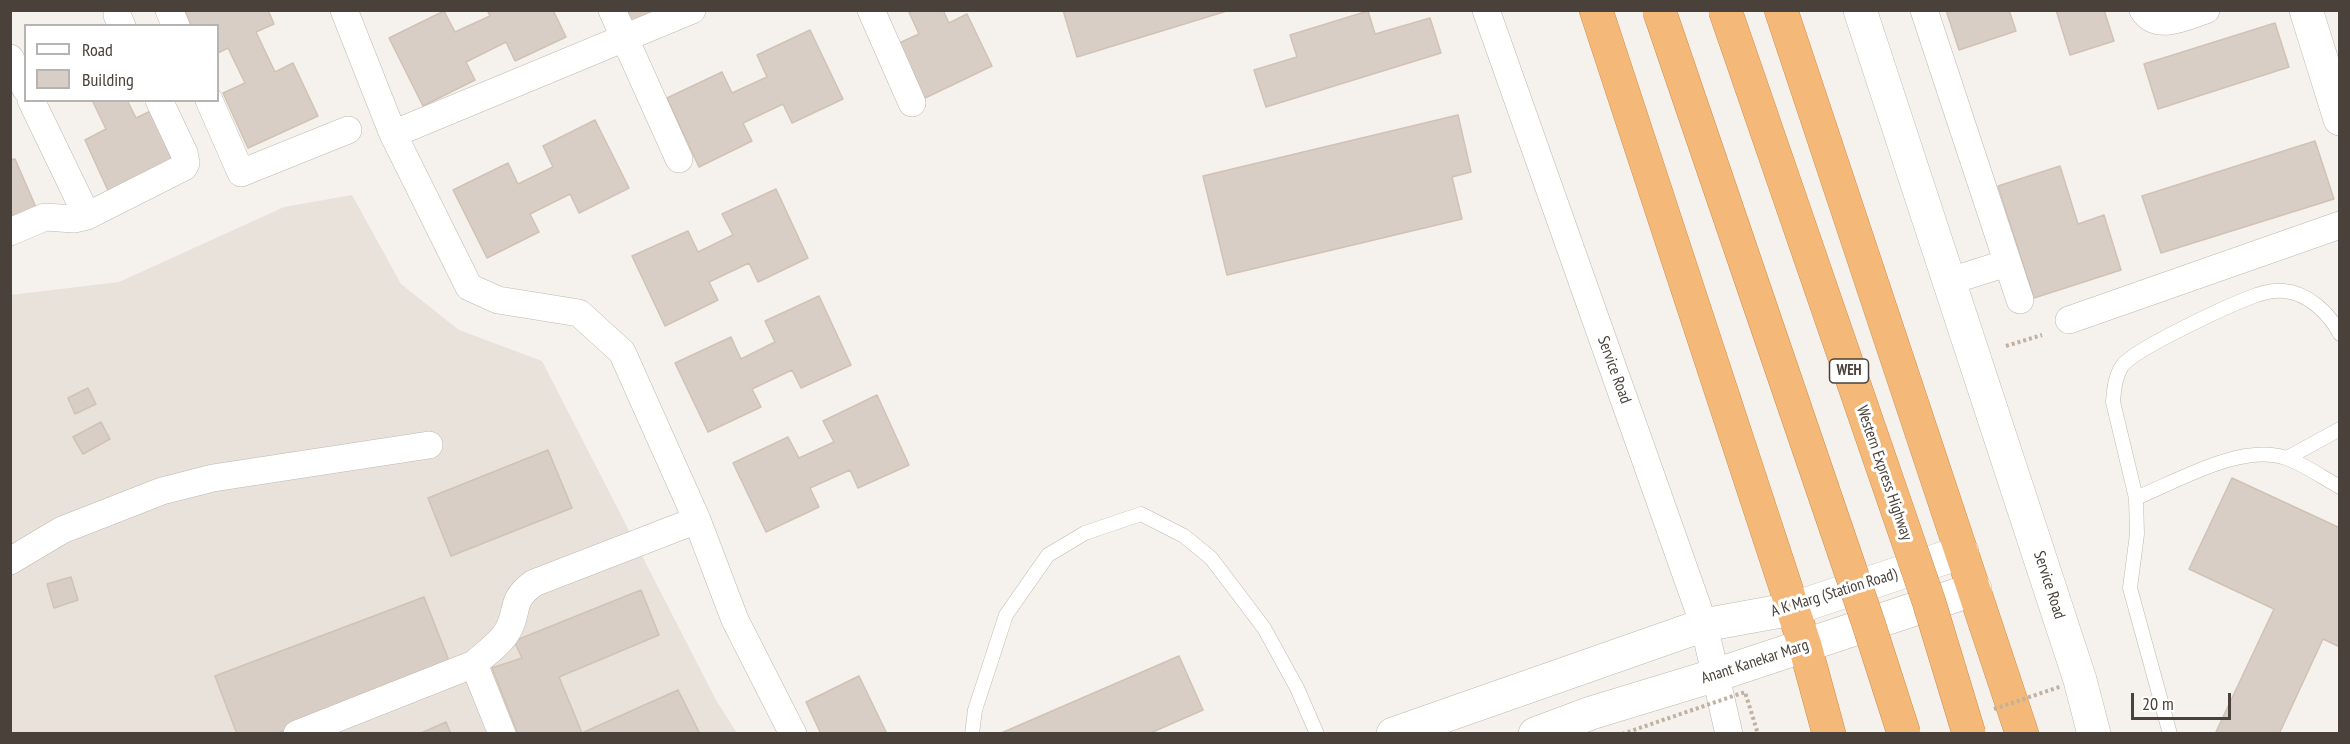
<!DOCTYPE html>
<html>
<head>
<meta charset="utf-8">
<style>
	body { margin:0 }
	#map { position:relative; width:2350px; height:744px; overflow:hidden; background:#f5f1ec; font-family:"PT Sans Narrow",sans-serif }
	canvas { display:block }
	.frame { position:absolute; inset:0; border:12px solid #49413a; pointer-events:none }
	.legend { position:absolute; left:24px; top:24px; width:195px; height:78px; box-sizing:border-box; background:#fff; border:2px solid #b6b3b0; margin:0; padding:8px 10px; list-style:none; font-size:18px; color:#49413a }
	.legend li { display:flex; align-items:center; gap:12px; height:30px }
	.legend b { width:30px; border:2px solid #b6b3b0 }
	.scale { position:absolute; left:2131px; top:693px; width:100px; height:27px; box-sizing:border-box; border:3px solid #49413a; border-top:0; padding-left:8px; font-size:18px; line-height:21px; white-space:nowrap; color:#49413a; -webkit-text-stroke:4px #fff; paint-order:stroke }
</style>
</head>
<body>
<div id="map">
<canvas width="2350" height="744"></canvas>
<div class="frame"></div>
<ul class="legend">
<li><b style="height:8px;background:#fff"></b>Road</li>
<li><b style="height:16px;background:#d9cec5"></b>Building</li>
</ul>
<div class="scale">20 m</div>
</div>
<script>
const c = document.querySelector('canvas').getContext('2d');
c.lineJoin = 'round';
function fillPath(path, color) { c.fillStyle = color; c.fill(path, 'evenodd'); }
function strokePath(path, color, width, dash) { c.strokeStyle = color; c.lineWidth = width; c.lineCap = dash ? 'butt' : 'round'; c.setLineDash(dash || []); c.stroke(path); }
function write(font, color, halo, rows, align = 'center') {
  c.font = font + ' "PT Sans Narrow",sans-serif'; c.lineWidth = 6; c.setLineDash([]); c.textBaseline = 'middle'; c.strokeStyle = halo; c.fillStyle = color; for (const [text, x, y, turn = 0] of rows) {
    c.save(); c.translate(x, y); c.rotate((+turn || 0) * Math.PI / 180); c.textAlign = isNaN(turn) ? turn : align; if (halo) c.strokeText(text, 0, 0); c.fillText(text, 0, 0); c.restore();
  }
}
const residential = new Path2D(`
	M 352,195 L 401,284 L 459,330 L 542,361 L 716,700 L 737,733 L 11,733 L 10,295 L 119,282 L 284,207 Z`);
const building = new Path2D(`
	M 184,10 L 268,10 L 274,24 L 256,32 L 275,72 L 293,63 L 318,116 L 248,148 L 223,93 L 245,83 L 228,48 L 218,53 L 218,26 L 191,26 Z
	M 487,10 L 553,10 L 566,37 L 515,61 L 506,42 L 466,62 L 475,80 L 423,106 L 389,38 L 444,11 L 455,32 L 490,16 Z
	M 625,10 L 661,10 L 631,24 Z
	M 908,10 L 943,10 L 949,23 L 967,14 L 992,66 L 923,99 L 897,44 L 919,34 Z
	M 1063,10 L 1230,10 L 1077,57 Z
	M 1946,10 L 2009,10 L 2016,31 L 1959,50 Z
	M 2056,10 L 2104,10 L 2114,41 L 2070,55 Z
	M 1368,11 L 1375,34 L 1430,18 L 1441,53 L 1266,107 L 1254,70 L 1297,57 L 1290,35 Z
	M 2275,23 L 2289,67 L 2158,109 L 2144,64 Z
	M 810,30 L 843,99 L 792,123 L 783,104 L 743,123 L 752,141 L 699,167 L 667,98 L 722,72 L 732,93 L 767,77 L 757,55 Z
	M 92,100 L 127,100 L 136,118 L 155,109 L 179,162 L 110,195 L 85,140 L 106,129 Z
	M 1458,115 L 1471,172 L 1452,177 L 1462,219 L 1227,275 L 1203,176 Z
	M 595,120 L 629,188 L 579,213 L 570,194 L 530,214 L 539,232 L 487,258 L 453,190 L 508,163 L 518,184 L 553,167 L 543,146 Z
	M 2315,141 L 2334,199 L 2161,253 L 2142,196 Z
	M 15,159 L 38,212 L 10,224 L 10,160 Z
	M 2060,166 L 2078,224 L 2104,215 L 2121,270 L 2034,298 L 1998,186 Z
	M 776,189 L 808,258 L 758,282 L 749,263 L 709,282 L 718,300 L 665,326 L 632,256 L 688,231 L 698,252 L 733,235 L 722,214 Z
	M 819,296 L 851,365 L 801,388 L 792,370 L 752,389 L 761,407 L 708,432 L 675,363 L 731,337 L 741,359 L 775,342 L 765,321 Z
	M 88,388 L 96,404 L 75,414 L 68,398 Z
	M 877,395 L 909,465 L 858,488 L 850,470 L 810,488 L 819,507 L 766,532 L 733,463 L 788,437 L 799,458 L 834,442 L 823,421 Z
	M 101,422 L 110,439 L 83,454 L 73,437 Z
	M 548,450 L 572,508 L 451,556 L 428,498 Z
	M 2232,478 L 2340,528 L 2340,647 L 2323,639 L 2279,734 L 2215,734 L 2274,609 L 2189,569 Z
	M 71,577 L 78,600 L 54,608 L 47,584 Z
	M 641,590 L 659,635 L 559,677 L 582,733 L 678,690 L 700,734 L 518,734 L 492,668 L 522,658 L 514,641 Z
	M 424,597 L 451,666 L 275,734 L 237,734 L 215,676 Z
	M 1179,656 L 1203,710 L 1148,734 L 999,734 Z
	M 859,676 L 887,734 L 821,734 L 806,702 Z
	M 446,722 L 451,734 L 419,734 Z`);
const path = new Path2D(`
	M 2006,346 L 2042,335`);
const service = new Path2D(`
	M 2287,458 L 2340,429
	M 2136,498 C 2178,481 2241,443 2286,458 C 2304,464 2323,478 2340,487
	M 972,734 L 975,710 L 1006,615 L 1048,555 L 1085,533 L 1141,514 L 1184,536 L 1211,558 L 1264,628 L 1297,688 L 1317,734
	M 2170,734 L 2130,588 L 2137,534 L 2136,498 L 2113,402 C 2114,390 2115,377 2122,366 C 2134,349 2233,303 2257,295 C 2264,292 2276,290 2284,291 C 2308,293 2329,313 2340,334`);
const minor = new Path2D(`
	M 169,10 L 176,26
	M 344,10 L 393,134 L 469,287 L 498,300 L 579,313 L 622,352 L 697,520 L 735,620 L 793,734
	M 612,10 L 679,159
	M 871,10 L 912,103
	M 1486,10 L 1704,625 L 1729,734
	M 1924,10 L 2020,300
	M 2143,10 C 2157,32 2187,16 2206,10
	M 117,15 L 122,26
	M 10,58 L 26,89
	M 31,100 L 87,216
	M 209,100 L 241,173 L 348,130
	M 393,134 L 692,10
	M 10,232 L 45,217 L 74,219 L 87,216 L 184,167 L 186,163 L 184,153 L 159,100
	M 1950,281 L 2007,263
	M 2069,320 L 2340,225
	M 10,561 L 62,530 L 162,491 L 213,478 L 429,445
	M 297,734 L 474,664
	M 502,734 L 474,664 C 484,655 497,646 505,635 C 521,613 507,602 534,583 L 697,520`);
const tertiary = new Path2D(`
	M 1860,10 L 2080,680 L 2094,734
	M 2306,10 L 2340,119
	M 1393,734 L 1704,625 L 1792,609 L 1962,552
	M 1535,734 L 1591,713 L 1716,675 L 1975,589`);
const motorway = new Path2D(`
	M 1596,10 L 1805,646 L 1829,734
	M 1781,10 L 2022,734`);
const pathBridge = new Path2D(`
	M 1994,709 L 2062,686
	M 1622,734 L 1745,692 L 1758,734`);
const motorwayBridge = new Path2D(`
	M 1659,10 L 1868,622 L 1904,734
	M 1725,10 L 1929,602 L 1969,734`);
const shields = [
	[1849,371,39]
];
const shieldNames = [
	["WEH",1849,371]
];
const streetNames = [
	["Service Road",1614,370,70],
	["Western Express Highway",1884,473,71],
	["Service Road",2049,585,72],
	["A K Marg (Station Road)",1834,593,-17],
	["Anant Kanekar Marg",1755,662,-18]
];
fillPath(residential, '#e8e2da');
fillPath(building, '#d9cec5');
strokePath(building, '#d0c2b5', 1.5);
strokePath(service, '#c0b7af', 15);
strokePath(minor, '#c0b7af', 28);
strokePath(tertiary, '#c0b7af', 34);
strokePath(motorway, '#d38b47', 34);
strokePath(path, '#c0b1a1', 4, [3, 3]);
strokePath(service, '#fff', 14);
strokePath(minor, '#fff', 27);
strokePath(tertiary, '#fff', 33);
strokePath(motorway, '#f4b878', 33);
strokePath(motorwayBridge, '#d38b47', 34, []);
strokePath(pathBridge, '#c0b1a1', 4, [3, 3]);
strokePath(motorwayBridge, '#f4b878', 33);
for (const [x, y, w] of shields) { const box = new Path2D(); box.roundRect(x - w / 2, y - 12, w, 24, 4.5); c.fillStyle = '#fff'; c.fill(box); strokePath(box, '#49413a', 1.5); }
write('bold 15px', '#49413a', null, shieldNames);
write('16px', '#49413a', '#fff', streetNames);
</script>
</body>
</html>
